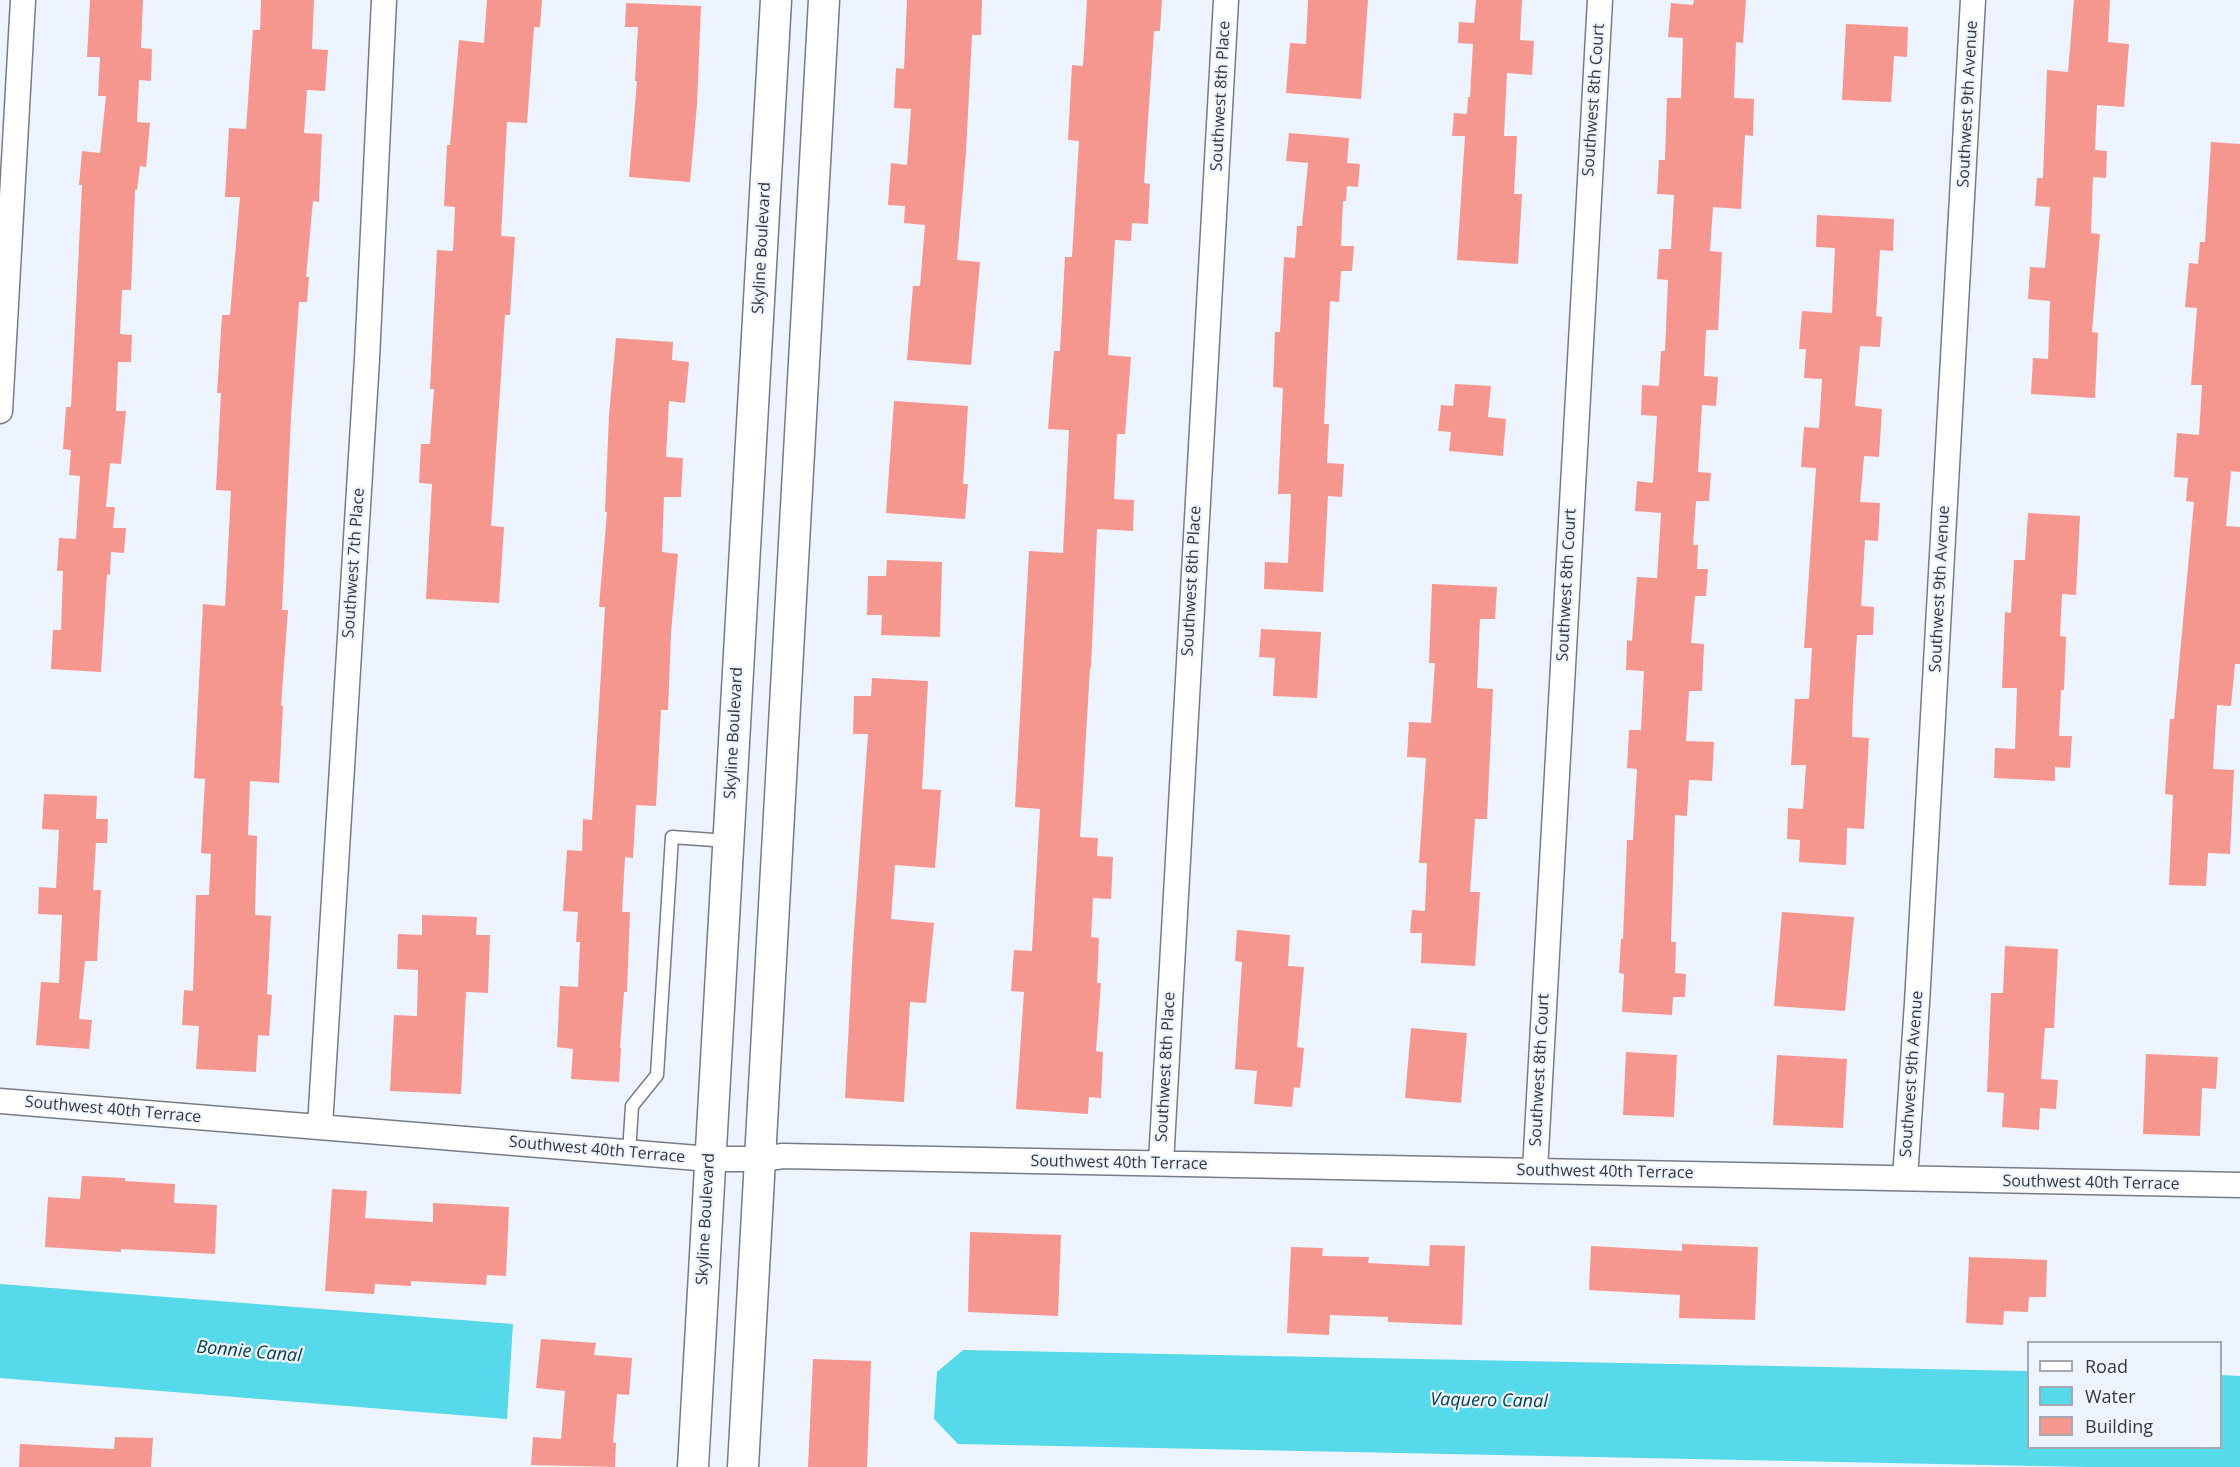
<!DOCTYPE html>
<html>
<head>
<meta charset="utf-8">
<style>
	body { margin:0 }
	#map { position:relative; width:2240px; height:1467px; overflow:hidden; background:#eef4ff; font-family:"Open Sans",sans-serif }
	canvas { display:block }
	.legend { position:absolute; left:2027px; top:1341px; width:195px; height:108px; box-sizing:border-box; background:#eef4ff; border:2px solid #a4a8b1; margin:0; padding:8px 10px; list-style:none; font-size:18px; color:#35373b }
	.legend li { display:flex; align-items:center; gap:12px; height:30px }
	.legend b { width:30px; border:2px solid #a4a8b1 }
</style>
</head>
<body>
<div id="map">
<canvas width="2240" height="1467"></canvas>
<ul class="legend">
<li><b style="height:8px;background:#fff"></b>Road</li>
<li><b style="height:16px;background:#56daeb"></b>Water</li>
<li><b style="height:16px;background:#f6978f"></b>Building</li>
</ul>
</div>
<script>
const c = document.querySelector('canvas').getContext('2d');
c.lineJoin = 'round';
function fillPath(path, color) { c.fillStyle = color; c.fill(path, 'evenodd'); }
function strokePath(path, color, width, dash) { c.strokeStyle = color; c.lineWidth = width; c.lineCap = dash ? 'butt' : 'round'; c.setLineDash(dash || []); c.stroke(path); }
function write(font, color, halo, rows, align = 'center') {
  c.font = font + ' "Open Sans",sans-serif'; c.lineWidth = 4.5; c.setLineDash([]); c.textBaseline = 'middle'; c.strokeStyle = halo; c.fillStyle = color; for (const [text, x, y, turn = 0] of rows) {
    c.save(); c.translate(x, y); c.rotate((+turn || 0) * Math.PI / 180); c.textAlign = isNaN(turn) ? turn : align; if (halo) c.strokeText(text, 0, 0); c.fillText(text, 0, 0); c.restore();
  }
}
const water = new Path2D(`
	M 0,1284 L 513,1324 L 507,1419 L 0,1378 Z
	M 963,1350 L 2028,1371 L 2028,1448 L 2220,1448 L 2221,1375 L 2240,1376 L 2240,1467 L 2085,1467 L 958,1444 L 934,1419 L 937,1372 Z`);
const building = new Path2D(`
	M 90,0 L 143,0 L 141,48 L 152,49 L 151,81 L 139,80 L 137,122 L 150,123 L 146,167 L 140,166 L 137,190 L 135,190 L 131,290 L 122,290 L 120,334 L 132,335 L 131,362 L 118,362 L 116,411 L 126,411 L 121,464 L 110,463 L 106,507 L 115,507 L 113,528 L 126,528 L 124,553 L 111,552 L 110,575 L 107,574 L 101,672 L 51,669 L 53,630 L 61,630 L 63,571 L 57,571 L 59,538 L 76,539 L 80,476 L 69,475 L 71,450 L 63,449 L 66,407 L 71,407 L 82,185 L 79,185 L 82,151 L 100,153 L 106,96 L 98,96 L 100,57 L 87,57 Z
	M 261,0 L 314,0 L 312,49 L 328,50 L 325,91 L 307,90 L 304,133 L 322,134 L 319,202 L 313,201 L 306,277 L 309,277 L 307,302 L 299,302 L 291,417 L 282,610 L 288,610 L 281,706 L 283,706 L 279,783 L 250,781 L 248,835 L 257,836 L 255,915 L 271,916 L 267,994 L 272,995 L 269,1036 L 258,1035 L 256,1072 L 196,1069 L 199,1026 L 182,1025 L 184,990 L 193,991 L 196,895 L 209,895 L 211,854 L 201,853 L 205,779 L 194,778 L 203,604 L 225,606 L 231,491 L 216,490 L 221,393 L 217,393 L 222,315 L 230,315 L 240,197 L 225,197 L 229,128 L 246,129 L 253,30 L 260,30 Z
	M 487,0 L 542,0 L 540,27 L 534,27 L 527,123 L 507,122 L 501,236 L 515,237 L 510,315 L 505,315 L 491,526 L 504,527 L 499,603 L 426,599 L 432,484 L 419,483 L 421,444 L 430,444 L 434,389 L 430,389 L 437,250 L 453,251 L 455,207 L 444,206 L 447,145 L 450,145 L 459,40 L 484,43 Z
	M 907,0 L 982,0 L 981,35 L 972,35 L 966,152 L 957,260 L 980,262 L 971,365 L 907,360 L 913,286 L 920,286 L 925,225 L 904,223 L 905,206 L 888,205 L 891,163 L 907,165 L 911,109 L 894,108 L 896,68 L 904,69 Z
	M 1087,0 L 1162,0 L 1160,31 L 1154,31 L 1148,120 L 1144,183 L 1150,184 L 1148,224 L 1132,223 L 1131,241 L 1115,240 L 1108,355 L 1131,357 L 1125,434 L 1117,434 L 1114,499 L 1134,500 L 1133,531 L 1097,529 L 1091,668 L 1090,668 L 1080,837 L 1098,838 L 1097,856 L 1113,857 L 1111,899 L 1093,898 L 1091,937 L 1099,938 L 1097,983 L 1101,983 L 1096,1051 L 1103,1052 L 1101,1098 L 1089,1097 L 1088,1114 L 1016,1109 L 1024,992 L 1011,991 L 1014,950 L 1032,951 L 1040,809 L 1015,807 L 1029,551 L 1063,553 L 1069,430 L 1048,429 L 1054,351 L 1060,351 L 1065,257 L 1072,257 L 1079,141 L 1068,140 L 1072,65 L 1083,66 Z
	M 1308,0 L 1368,0 L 1361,99 L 1286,93 L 1290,43 L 1306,44 Z
	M 1476,0 L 1522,0 L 1520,40 L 1534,41 L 1532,75 L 1507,73 L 1504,136 L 1517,136 L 1514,194 L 1522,194 L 1518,264 L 1457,260 L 1465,136 L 1452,136 L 1454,113 L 1467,114 L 1468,97 L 1470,97 L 1473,44 L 1458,43 L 1459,22 L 1474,23 Z
	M 1694,0 L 1746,0 L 1743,43 L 1736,42 L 1734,98 L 1754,99 L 1753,136 L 1745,135 L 1741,209 L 1713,207 L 1710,251 L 1722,252 L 1718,330 L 1706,330 L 1704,376 L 1718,377 L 1716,406 L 1702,405 L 1698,472 L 1711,473 L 1709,501 L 1696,501 L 1693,545 L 1698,545 L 1697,569 L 1708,569 L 1706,596 L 1695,596 L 1691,643 L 1704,644 L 1702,691 L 1689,691 L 1686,741 L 1714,742 L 1712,781 L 1689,780 L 1687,816 L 1675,815 L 1671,942 L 1676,942 L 1675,973 L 1686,974 L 1685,997 L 1673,997 L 1672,1015 L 1622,1012 L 1624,974 L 1619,973 L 1621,939 L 1623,939 L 1627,840 L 1633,840 L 1637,769 L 1627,768 L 1629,730 L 1641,730 L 1644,671 L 1626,670 L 1627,640 L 1632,641 L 1637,577 L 1657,578 L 1661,513 L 1635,511 L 1637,481 L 1653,483 L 1657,416 L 1641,415 L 1642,385 L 1659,386 L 1661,351 L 1665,351 L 1668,280 L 1657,279 L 1659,249 L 1671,249 L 1674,195 L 1657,194 L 1659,160 L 1665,160 L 1667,98 L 1681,98 L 1683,38 L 1668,37 L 1671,3 L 1693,5 Z
	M 2074,0 L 2110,0 L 2108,42 L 2129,44 L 2124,107 L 2097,105 L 2095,150 L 2107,151 L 2106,178 L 2093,177 L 2091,233 L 2100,234 L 2092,332 L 2098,333 L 2095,398 L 2031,394 L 2033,358 L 2048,359 L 2050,301 L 2028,299 L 2030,267 L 2045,268 L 2050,207 L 2035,206 L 2037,178 L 2043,178 L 2047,70 L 2068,72 Z
	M 626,3 L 701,6 L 697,105 L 690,182 L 629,177 L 637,81 L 635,81 L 638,27 L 625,27 Z
	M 1846,24 L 1908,27 L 1907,57 L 1894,56 L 1891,102 L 1842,100 Z
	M 1289,133 L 1349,138 L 1347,163 L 1360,164 L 1358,187 L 1347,186 L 1346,201 L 1343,201 L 1341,246 L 1354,246 L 1352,271 L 1341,271 L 1339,302 L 1330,301 L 1324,424 L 1329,424 L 1327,463 L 1344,464 L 1342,497 L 1328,496 L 1323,592 L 1264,589 L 1265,562 L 1288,563 L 1291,494 L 1278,494 L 1283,388 L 1273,387 L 1275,332 L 1280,332 L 1284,257 L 1295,258 L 1297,226 L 1302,226 L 1308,163 L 1286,161 Z
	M 2211,142 L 2240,144 L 2240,472 L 2231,471 L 2226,526 L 2240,527 L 2240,664 L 2235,664 L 2231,706 L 2217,705 L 2213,769 L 2234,770 L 2230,854 L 2208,853 L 2206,886 L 2169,885 L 2173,795 L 2165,794 L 2170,719 L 2174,719 L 2194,502 L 2186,501 L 2188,478 L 2174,477 L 2177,433 L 2199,435 L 2202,385 L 2191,385 L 2197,308 L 2185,307 L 2189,263 L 2198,264 L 2200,242 L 2205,242 Z
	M 1817,215 L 1894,219 L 1893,251 L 1880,250 L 1876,316 L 1882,317 L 1880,347 L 1860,346 L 1855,406 L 1882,409 L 1879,457 L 1864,456 L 1860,502 L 1880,503 L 1878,541 L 1865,540 L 1861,606 L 1874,607 L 1873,635 L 1857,635 L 1853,701 L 1852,737 L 1869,738 L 1864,829 L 1847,828 L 1846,865 L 1799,862 L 1800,840 L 1787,839 L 1788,808 L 1803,809 L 1806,765 L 1791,765 L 1795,699 L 1809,699 L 1812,648 L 1804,648 L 1816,468 L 1801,467 L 1804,427 L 1819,428 L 1822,379 L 1804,378 L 1806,349 L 1799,349 L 1802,311 L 1832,313 L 1835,248 L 1816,247 Z
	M 616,338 L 673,342 L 672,360 L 689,362 L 685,403 L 669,401 L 666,457 L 683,458 L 681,497 L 664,497 L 662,552 L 678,554 L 671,633 L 668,710 L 661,710 L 656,806 L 636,805 L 633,858 L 625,857 L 622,912 L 630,912 L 627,992 L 624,992 L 620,1048 L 621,1048 L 619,1082 L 571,1079 L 573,1049 L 557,1047 L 560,986 L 578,987 L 580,942 L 576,942 L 578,912 L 563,911 L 567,850 L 582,851 L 583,819 L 592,820 L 605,607 L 599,607 L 607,512 L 605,512 L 609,415 Z
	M 1455,384 L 1491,386 L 1488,417 L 1506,419 L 1503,456 L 1449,451 L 1451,432 L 1438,431 L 1441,405 L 1453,406 Z
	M 894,401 L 968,406 L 963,484 L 968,484 L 965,519 L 886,513 Z
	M 2028,513 L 2080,516 L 2076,595 L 2062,594 L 2060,636 L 2066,637 L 2064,690 L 2061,690 L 2059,736 L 2072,736 L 2070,768 L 2055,767 L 2055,781 L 1994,778 L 1995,748 L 2015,749 L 2017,688 L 2002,688 L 2005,612 L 2011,613 L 2014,560 L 2025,560 Z
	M 887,560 L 942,562 L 940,637 L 881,635 L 882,615 L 867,615 L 868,576 L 886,576 Z
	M 1432,584 L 1497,587 L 1495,619 L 1480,619 L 1477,688 L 1493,689 L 1487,819 L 1475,819 L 1470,892 L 1480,892 L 1475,966 L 1421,963 L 1422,933 L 1410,933 L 1412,910 L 1425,911 L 1427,863 L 1419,863 L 1426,758 L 1407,757 L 1409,722 L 1431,723 L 1435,663 L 1429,663 Z
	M 1261,629 L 1321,632 L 1317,698 L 1273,696 L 1275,658 L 1259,657 Z
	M 872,678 L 928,681 L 922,789 L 941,790 L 935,868 L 895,865 L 891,919 L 934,923 L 926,1003 L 910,1002 L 904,1102 L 845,1098 L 853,945 L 868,734 L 853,734 L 854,696 L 871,696 Z
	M 44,794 L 97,796 L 96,819 L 108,819 L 107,843 L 96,843 L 93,890 L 101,890 L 97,961 L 85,961 L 79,1019 L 92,1020 L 89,1049 L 36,1045 L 41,982 L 59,983 L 62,915 L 38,914 L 39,887 L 56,888 L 59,830 L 42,829 Z
	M 1782,912 L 1854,917 L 1845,1011 L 1774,1006 Z
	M 422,915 L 477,917 L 476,935 L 490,935 L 488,993 L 466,992 L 461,1094 L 390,1091 L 394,1015 L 417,1016 L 418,970 L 397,969 L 398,934 L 422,935 Z
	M 1237,930 L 1290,935 L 1288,966 L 1304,967 L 1297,1047 L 1304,1048 L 1300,1088 L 1294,1087 L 1292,1107 L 1254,1104 L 1257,1071 L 1235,1069 L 1242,962 L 1235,961 Z
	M 2005,946 L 2058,949 L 2054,1028 L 2045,1028 L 2041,1079 L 2058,1080 L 2056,1109 L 2040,1108 L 2039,1130 L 2002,1127 L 2004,1093 L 1987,1092 L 1991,993 L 2003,993 Z
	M 1411,1028 L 1467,1033 L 1461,1103 L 1405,1098 Z
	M 1626,1052 L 1677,1055 L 1674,1117 L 1623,1115 Z
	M 2146,1054 L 2218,1057 L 2216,1089 L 2202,1088 L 2200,1136 L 2143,1134 Z
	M 1777,1055 L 1847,1059 L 1843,1128 L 1773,1125 Z
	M 82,1176 L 125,1178 L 125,1181 L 175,1184 L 174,1203 L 217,1205 L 215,1254 L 121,1249 L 121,1252 L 45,1247 L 48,1197 L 80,1199 Z
	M 332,1189 L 367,1191 L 365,1218 L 433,1222 L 433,1203 L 509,1207 L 506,1276 L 487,1275 L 486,1285 L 411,1281 L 411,1286 L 375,1284 L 374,1294 L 325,1291 Z
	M 970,1232 L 1061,1235 L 1058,1316 L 968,1312 Z
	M 1682,1244 L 1758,1247 L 1755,1320 L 1679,1318 L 1680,1295 L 1589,1290 L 1591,1246 L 1682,1251 Z
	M 1430,1245 L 1465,1246 L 1462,1325 L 1388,1322 L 1388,1317 L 1330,1315 L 1329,1335 L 1287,1333 L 1291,1247 L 1323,1248 L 1322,1256 L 1369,1257 L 1368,1263 L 1429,1266 Z
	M 1969,1257 L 2047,1260 L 2046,1297 L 2029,1297 L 2028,1312 L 2004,1311 L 2003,1325 L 1966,1323 Z
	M 541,1339 L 596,1343 L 594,1355 L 632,1358 L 629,1395 L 617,1394 L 613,1442 L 616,1443 L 615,1467 L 531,1465 L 533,1437 L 561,1439 L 565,1391 L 536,1388 Z
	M 813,1359 L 871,1361 L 867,1467 L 808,1467 Z
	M 115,1437 L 153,1438 L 151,1467 L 19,1467 L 20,1444 L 114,1449 Z`);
const service = new Path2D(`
	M 629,1153 L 632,1106 L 657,1075 L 672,837 L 728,841`);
const minor = new Path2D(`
	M 0,411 L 23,0
	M 0,1101 L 710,1159 L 761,1159 L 783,1156 L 2240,1185
	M 320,1126 L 367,359 L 384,0
	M 1161,1163 L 1226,0
	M 1535,1170 L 1600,0
	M 1905,1178 L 1917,1003 L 1973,0`);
const tertiary = new Path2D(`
	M 693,1467 L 776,0
	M 743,1467 L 824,0`);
const streetNames = [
	["Southwest 8th Place",1221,96,-87],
	["Southwest 8th Court",1594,100,-86],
	["Southwest 9th Avenue",1968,104,-87],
	["Skyline Boulevard",762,248,-87],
	["Southwest 7th Place",354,563,-86],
	["Southwest 8th Place",1192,581,-87],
	["Southwest 8th Court",1567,585,-87],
	["Southwest 9th Avenue",1940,589,-87],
	["Skyline Boulevard",734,733,-87],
	["Southwest 8th Place",1166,1067,-87],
	["Southwest 8th Court",1540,1070,-87],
	["Southwest 9th Avenue",1912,1074,-86],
	["Southwest 40th Terrace",113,1110,5],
	["Southwest 40th Terrace",597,1150,5],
	["Southwest 40th Terrace",1119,1163,1],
	["Southwest 40th Terrace",1605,1172,1],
	["Southwest 40th Terrace",2091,1183,1],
	["Skyline Boulevard",706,1219,-87]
];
const waterNames = [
	["Bonnie Canal",249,1352,5],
	["Vaquero Canal",1489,1401,1]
];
fillPath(water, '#56daeb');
fillPath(building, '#f6978f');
strokePath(service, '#767b85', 15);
strokePath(minor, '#767b85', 27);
strokePath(tertiary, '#767b85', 33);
strokePath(service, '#fff', 12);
strokePath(minor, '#fff', 24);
strokePath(tertiary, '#fff', 30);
write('16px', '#35373b', '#eef4ff', streetNames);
write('italic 18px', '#003e45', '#eef4ff', waterNames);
</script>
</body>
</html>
